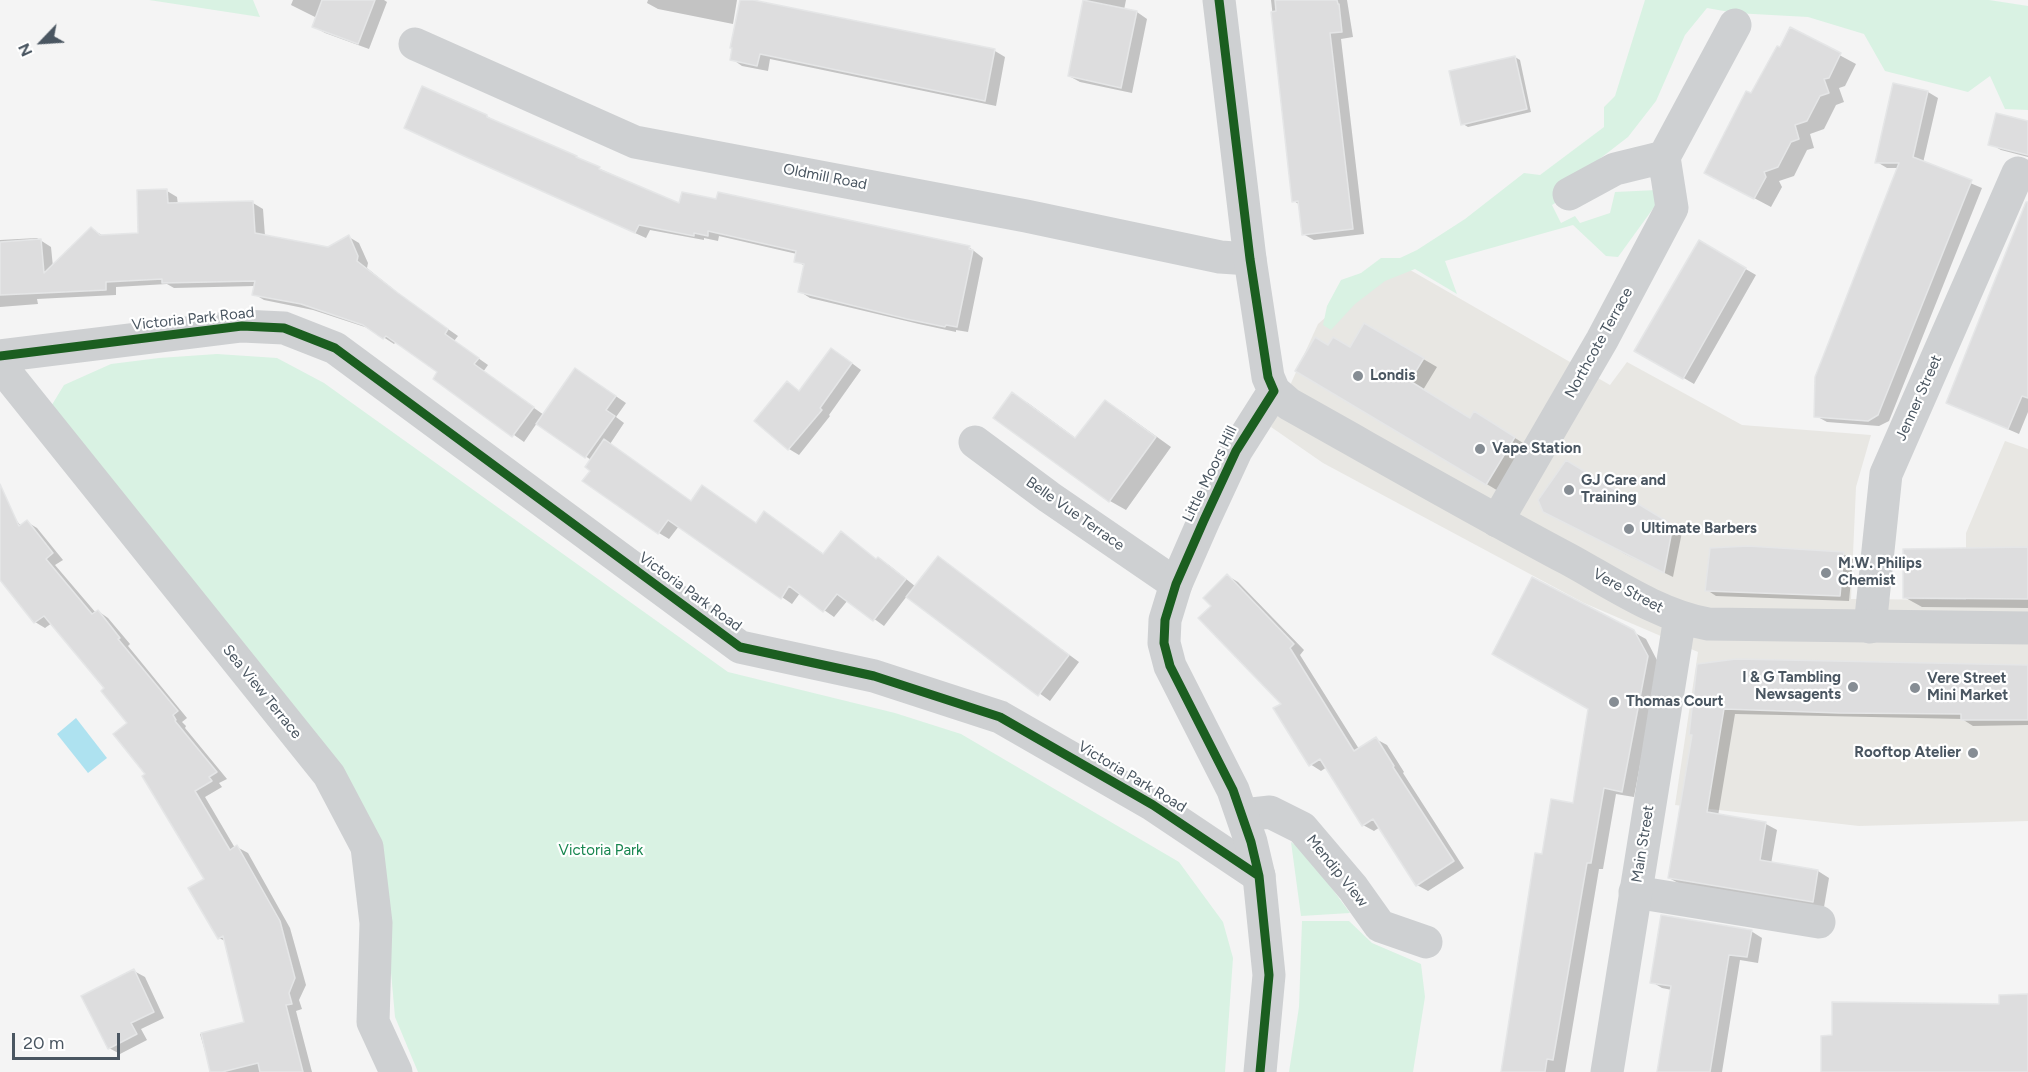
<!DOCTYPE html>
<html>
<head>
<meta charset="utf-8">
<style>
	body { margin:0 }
	#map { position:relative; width:2028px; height:1072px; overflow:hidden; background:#f4f4f4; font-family:Figtree,sans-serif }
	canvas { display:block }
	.north { position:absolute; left:12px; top:12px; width:60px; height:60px; -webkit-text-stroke:4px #fff; paint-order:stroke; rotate:245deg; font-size:16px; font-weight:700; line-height:24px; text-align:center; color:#4a5661 }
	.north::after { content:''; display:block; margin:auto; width:21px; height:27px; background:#4a5661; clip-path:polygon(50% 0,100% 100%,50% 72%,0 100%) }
	.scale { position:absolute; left:12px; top:1033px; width:108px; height:27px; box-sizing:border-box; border:3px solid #4a5661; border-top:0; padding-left:8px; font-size:18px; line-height:21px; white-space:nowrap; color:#4a5661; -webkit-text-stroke:4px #fff; paint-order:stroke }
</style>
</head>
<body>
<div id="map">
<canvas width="2028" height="1072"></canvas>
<div class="north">N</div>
<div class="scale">20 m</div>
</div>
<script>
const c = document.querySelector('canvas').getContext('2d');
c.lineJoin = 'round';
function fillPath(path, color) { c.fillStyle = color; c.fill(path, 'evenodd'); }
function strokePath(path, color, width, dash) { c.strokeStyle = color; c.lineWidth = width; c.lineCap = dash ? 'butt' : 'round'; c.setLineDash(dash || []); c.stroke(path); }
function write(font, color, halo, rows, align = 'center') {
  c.font = font + ' Figtree,sans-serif'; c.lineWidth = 4.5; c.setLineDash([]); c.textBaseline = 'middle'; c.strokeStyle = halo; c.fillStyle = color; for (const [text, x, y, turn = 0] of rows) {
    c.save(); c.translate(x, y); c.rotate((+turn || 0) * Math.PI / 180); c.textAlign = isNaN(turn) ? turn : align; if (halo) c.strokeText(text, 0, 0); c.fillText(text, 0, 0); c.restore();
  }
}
const commercial = new Path2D(`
	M 1405,267 L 1610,385 L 1627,362 L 1742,425 L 1871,435 L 1856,487 L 1851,599 L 1966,600 L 1966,533 L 2005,441 L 2028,449 L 2028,821 L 1859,826 L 1675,805 L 1698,652 L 1584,603 L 1323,463 L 1271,427 L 1318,324 L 1378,271 Z`);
const green = new Path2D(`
	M 149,0 L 253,0 L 260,17 Z
	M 1645,0 L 1989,0 L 2028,6 L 2028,110 L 2005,109 L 1990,76 L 1968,92 L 1885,71 L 1864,34 L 1808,17 L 1735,13 L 1707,8 L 1685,35 L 1656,101 L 1628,137 L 1567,184 L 1565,197 L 1552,205 L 1561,223 L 1575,216 L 1580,223 L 1610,213 L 1615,192 L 1657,190 L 1660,199 L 1618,257 L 1606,256 L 1573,225 L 1445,261 L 1457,294 L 1415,269 L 1385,281 L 1355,304 L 1331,330 L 1323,325 L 1327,306 L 1341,280 L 1361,273 L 1381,258 L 1400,258 L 1417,250 L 1465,219 L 1524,173 L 1540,175 L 1604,127 L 1604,107 L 1615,96 Z
	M 217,354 L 277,358 L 324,383 L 728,672 L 895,713 L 961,734 L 1179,862 L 1223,922 L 1233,958 L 1225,1072 L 418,1072 L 395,1017 L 380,849 L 50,408 L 64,385 L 111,364 L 159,358 Z
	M 1291,842 L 1306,853 L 1350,913 L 1301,916 Z
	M 1302,921 L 1349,921 L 1372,943 L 1421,964 L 1425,997 L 1413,1072 L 1289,1072 L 1299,1007 Z`);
const water = new Path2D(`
	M 76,718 L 107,758 L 88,773 L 57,734 Z`);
const shadow = new Path2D(`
	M 293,0 L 384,0 L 387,2 L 369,49 L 325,33 L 314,27 L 317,18 L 291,5 Z
	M 648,0 L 737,0 L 733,24 L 658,9 L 647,3 Z
	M 741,0 L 995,51 L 1005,57 L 996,106 L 770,59 L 768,71 L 742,66 L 732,59 Z
	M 1085,0 L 1126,0 L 1124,10 L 1137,12 L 1147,19 L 1132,93 L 1080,82 L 1069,76 Z
	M 1271,0 L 1347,0 L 1353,37 L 1341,39 L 1364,234 L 1314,240 L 1303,234 L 1300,205 L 1294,201 Z
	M 1791,29 L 1856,64 L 1845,86 L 1839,88 L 1844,102 L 1836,105 L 1824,129 L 1810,134 L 1814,148 L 1807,150 L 1794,176 L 1779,181 L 1782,187 L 1771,207 L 1722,181 L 1751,94 L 1781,49 Z
	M 1515,57 L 1520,60 L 1531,112 L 1468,127 L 1463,124 Z
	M 1928,92 L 1938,98 L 1923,163 L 1982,188 L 1889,421 L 1879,426 L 1827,422 L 1816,416 L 1899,168 L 1887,168 L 1877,162 Z
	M 487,116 L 497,123 L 681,205 L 969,247 L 983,258 L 968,332 L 956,330 L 956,332 L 919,324 L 810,298 L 799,291 L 805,266 L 796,261 L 797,254 L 719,236 L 718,241 L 704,238 L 704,240 L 650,230 L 646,238 L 417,134 Z
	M 2028,123 L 2028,157 L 2001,150 L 1990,144 Z
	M 167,191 L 177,197 L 178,205 L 253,203 L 263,209 L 265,236 L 328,249 L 349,237 L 359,243 L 368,263 L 367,268 L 408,301 L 458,336 L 454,341 L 488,365 L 483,372 L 544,415 L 586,376 L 626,403 L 616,417 L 624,423 L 610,444 L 692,502 L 703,487 L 757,524 L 765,513 L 825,555 L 841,533 L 877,560 L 889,565 L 916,587 L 938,558 L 1079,662 L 1050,701 L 907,596 L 884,626 L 848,600 L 834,617 L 800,593 L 792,604 L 679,526 L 669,539 L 659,533 L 585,480 L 592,470 L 591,460 L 537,423 L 524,442 L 435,379 L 439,372 L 396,342 L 394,344 L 371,329 L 313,310 L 264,300 L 254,294 L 255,286 L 174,288 L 167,284 L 116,287 L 116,295 L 37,299 L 38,304 L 0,307 L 0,240 L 37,238 L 51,247 L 53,267 L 91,229 L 104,236 L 139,235 Z
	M 2028,203 L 2028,412 L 2019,434 L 1948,403 Z
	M 1699,242 L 1756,275 L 1694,384 L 1636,350 Z
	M 1365,325 L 1437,367 L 1423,390 L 1471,420 L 1474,413 L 1528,446 L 1500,492 L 1297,371 L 1329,347 L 1350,349 Z
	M 841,355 L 861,370 L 829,415 L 830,416 L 799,455 L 789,449 L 756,421 L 787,383 L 801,392 Z
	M 1012,394 L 1028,403 L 1077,439 L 1105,402 L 1121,411 L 1171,447 L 1126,510 L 1110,501 Z
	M 1566,462 L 1682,532 L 1673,577 L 1625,554 L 1584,530 Z
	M 6,514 L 16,520 L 21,526 L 27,522 L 37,528 L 63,560 L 55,565 L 96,613 L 98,611 L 108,618 L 130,644 L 128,646 L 187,718 L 182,722 L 186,726 L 185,728 L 227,779 L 219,783 L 222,787 L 205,797 L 235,848 L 237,847 L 248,853 L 290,928 L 306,985 L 299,1000 L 302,1009 L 296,1011 L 312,1072 L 211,1072 L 200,1034 L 246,1023 L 225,941 L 219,938 L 206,879 L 147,774 L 129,723 L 106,689 L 52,623 L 45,628 L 35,622 L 0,578 L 0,515 Z
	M 2028,548 L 2028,608 L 1922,607 L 1904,597 Z
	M 1843,554 L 1853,559 L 1849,601 L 1716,596 L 1707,590 Z
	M 1228,576 L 1238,582 L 1304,650 L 1300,655 L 1359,749 L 1376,739 L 1387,745 L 1404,772 L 1403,773 L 1464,868 L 1428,891 L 1417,885 L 1380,827 L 1374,831 L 1363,825 L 1327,767 L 1321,771 L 1310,764 L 1283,704 L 1213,606 Z
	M 1633,632 L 1646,639 L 1659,664 L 1634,797 L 1616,794 L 1603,869 L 1599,869 L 1565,1072 L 1502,1072 L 1543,856 L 1574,805 Z
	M 1698,665 L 2028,666 L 2028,725 L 1973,726 L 1962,719 L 1735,714 L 1718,816 L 1766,824 L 1777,830 L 1771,864 L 1818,871 L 1829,878 L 1824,907 L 1680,884 L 1669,878 L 1693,735 Z
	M 1751,931 L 1762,938 L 1758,963 L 1740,960 L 1722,1072 L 1659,1072 L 1672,990 L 1662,988 L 1652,982 Z
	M 134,971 L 145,977 L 164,1018 L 141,1029 L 147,1040 L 120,1054 L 109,1048 Z`);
const building = new Path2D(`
	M 322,0 L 375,0 L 358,44 L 312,27 Z
	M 740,0 L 753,0 L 995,49 L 985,101 L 760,54 L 757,66 L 730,60 L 732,48 L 730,48 Z
	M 1083,0 L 1137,11 L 1121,88 L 1068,76 Z
	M 1275,0 L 1337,0 L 1338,4 L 1339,4 L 1342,32 L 1330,33 L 1353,229 L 1302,235 L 1298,201 L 1292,202 L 1271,12 L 1276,11 Z
	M 1790,27 L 1841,53 L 1829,78 L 1824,79 L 1829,93 L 1820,96 L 1807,121 L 1795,125 L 1799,139 L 1791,142 L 1778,167 L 1764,172 L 1766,177 L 1754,199 L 1704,173 L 1746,91 L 1751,93 L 1777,46 L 1780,47 Z
	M 1515,56 L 1527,109 L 1461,125 L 1449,71 Z
	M 1893,83 L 1928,91 L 1913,157 L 1972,180 L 1878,415 L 1868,421 L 1814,417 L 1815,377 L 1899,163 L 1875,163 Z
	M 422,86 L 487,115 L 487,117 L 577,156 L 576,157 L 600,167 L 599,169 L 679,203 L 682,192 L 716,199 L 718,192 L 970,246 L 969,249 L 973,250 L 957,327 L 946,325 L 945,327 L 907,319 L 798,292 L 804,264 L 794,262 L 796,251 L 708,231 L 708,236 L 694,233 L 694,236 L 639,225 L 635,233 L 464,156 L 404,128 Z
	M 1996,113 L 2028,121 L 2028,155 L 1988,145 Z
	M 167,189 L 168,203 L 253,201 L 255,233 L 328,247 L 349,235 L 358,256 L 357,261 L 398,293 L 448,329 L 445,334 L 479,358 L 474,364 L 534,407 L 512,437 L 433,379 L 437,372 L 386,336 L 383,339 L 363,325 L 301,304 L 252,295 L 255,281 L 162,283 L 162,279 L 106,282 L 106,290 L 0,295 L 0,242 L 41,239 L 44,273 L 91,227 L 100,235 L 138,233 L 137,190 Z
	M 2026,202 L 2028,202 L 2028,398 L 2022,396 L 2008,429 L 1946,403 Z
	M 1699,240 L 1746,268 L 1683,379 L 1634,351 Z
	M 1364,323 L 1424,358 L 1410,381 L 1470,418 L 1474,411 L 1515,437 L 1486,485 L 1295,371 L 1315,337 L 1328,345 L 1333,337 L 1350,347 Z
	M 831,348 L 852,363 L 820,408 L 822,410 L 788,450 L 754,421 L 787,381 L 799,391 Z
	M 575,368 L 616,396 L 606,410 L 615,416 L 585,458 L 536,424 Z
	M 1012,392 L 1075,438 L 1105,400 L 1156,437 L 1109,502 L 993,418 Z
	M 604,439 L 691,501 L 702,485 L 756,523 L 764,511 L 823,554 L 841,531 L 876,559 L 878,557 L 906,579 L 873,621 L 837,594 L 823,612 L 789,586 L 781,599 L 668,520 L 658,534 L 582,481 L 590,471 L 585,467 Z
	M 1566,460 L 1673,525 L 1664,573 L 1543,512 L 1538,500 Z
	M 0,484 L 19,526 L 27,520 L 53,553 L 46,559 L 92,614 L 98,610 L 120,638 L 118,639 L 178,711 L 173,715 L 176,720 L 175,721 L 217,772 L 209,777 L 212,781 L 195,791 L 230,850 L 237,845 L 280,921 L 295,978 L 289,993 L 292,1004 L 286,1005 L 303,1072 L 260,1072 L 258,1063 L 222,1072 L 210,1072 L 201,1033 L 244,1022 L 223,936 L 218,939 L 188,888 L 204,879 L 142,776 L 145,774 L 113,734 L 127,723 L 101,691 L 104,688 L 44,616 L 34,623 L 0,580 Z
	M 1748,546 L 1844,552 L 1840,596 L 1705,591 L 1710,548 Z
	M 2028,547 L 2028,599 L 1903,598 L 1903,549 Z
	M 938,556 L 1069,655 L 1038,696 L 906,597 Z
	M 1227,574 L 1294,644 L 1290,648 L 1354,751 L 1376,737 L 1394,766 L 1393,767 L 1454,861 L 1416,886 L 1373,819 L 1362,826 L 1320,759 L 1309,766 L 1273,708 L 1281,704 L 1198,618 L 1211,606 L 1203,598 Z
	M 1532,577 L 1634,630 L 1648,656 L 1622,792 L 1604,788 L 1591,863 L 1587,863 L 1553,1060 L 1547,1059 L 1545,1072 L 1501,1072 L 1535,853 L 1542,854 L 1551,799 L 1573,803 L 1588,709 L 1492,654 Z
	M 1736,659 L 2028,665 L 2028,720 L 1961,720 L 1961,714 L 1839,713 L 1724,709 L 1707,812 L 1766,822 L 1760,860 L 1818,870 L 1813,902 L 1668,878 L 1692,735 L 1689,735 L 1697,664 Z
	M 1661,915 L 1752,930 L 1747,957 L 1729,955 L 1710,1072 L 1657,1072 L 1671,986 L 1650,983 Z
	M 134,969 L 154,1012 L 131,1023 L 137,1034 L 108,1049 L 81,996 Z
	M 2028,994 L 2028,1072 L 1821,1072 L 1821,1036 L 1832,1035 L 1832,1002 L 1999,1004 L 1999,995 Z`);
const minor = new Path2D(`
	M 415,44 L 635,142 L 1026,216 L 1220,257 L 1250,259
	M 1569,194 L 1615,169 L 1664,157 L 1735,25
	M 0,356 L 242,326 L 284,328 L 335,348 L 740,647 L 874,676 L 1000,717 L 1153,805 L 1259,876
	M 0,365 L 329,775 L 367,847 L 376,923 L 373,1022 L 396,1072
	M 975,442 L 1049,497 L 1176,584
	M 1497,521 L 1602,340 L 1672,208 L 1664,157
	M 1870,627 L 1886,474 L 2018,173
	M 1243,815 L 1270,812 L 1302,828 L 1353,888 L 1380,926 L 1426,942
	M 1635,892 L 1819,922`);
const tertiary = new Path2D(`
	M 1219,0 L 1250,259 L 1268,377 L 1274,391 L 1236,451 L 1204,520 L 1176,584 L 1165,620 L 1164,643 L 1170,666 L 1233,790 L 1251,842 L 1259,876 L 1269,975 L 1260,1072
	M 1274,391 L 1289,404 C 1382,456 1474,509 1568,559 C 1612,583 1658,615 1708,624 L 2028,628
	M 1607,1072 L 1680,617`);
const cycleway = new Path2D(`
	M 1219,0 L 1250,259 L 1268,377 L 1274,391 L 1236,451 L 1204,520 L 1176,584 L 1165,620 L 1164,643 L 1170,666 L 1233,790 L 1251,842 L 1259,876 L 1269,975 L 1260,1072
	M 0,356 L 242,326 L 284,328 L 335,348 L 740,647 L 874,676 L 1000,717 L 1153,805 L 1259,876`);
const markers = [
	[1358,376,6,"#868d94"],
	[1480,449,6,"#868d94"],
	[1569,490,6,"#868d94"],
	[1629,529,6,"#868d94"],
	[1826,573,6,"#868d94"],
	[1853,687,6,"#868d94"],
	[1915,688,6,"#868d94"],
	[1614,702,6,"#868d94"],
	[1973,753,6,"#868d94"]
];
const streetNames = [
	["Oldmill Road",825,177,11],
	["Victoria Park Road",193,319,-6],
	["Northcote Terrace",1599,343,-61],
	["Jenner Street",1919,398,-66],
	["Little Moors Hill",1210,474,-64],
	["Belle Vue Terrace",1075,514,35],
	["Vere Street",1628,591,28],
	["Victoria Park Road",690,592,36],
	["Sea View Terrace",262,692,51],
	["Victoria Park Road",1132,777,31],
	["Main Street",1643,844,-81],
	["Mendip View",1337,871,51]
];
const poiNames = [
	["Londis",1370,376],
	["Vape Station",1492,449],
	["GJ Care and",1581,481],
	["Training",1581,498],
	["Ultimate Barbers",1641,529],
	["M.W. Philips",1838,564],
	["Chemist",1838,581],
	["I & G Tambling",1841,678,"right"],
	["Newsagents",1841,695,"right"],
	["Vere Street",1927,679],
	["Mini Market",1927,696],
	["Thomas Court",1626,702],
	["Rooftop Atelier",1961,753,"right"]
];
const parkNames = [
	["Victoria Park",601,851]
];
fillPath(commercial, '#e8e7e3');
fillPath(green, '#d9f2e3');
fillPath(water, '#aee2f0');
fillPath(shadow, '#0003');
fillPath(building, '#ddddde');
strokePath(building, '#e5e6e7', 1.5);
strokePath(minor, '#ced0d2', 33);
strokePath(tertiary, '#ced0d2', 33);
strokePath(cycleway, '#1b5e20', 9);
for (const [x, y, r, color] of markers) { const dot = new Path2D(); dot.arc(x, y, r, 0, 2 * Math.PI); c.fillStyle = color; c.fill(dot); strokePath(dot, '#fff', 2); }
write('15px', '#4a5661', '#fff', streetNames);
write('bold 15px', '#4a5661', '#fff', poiNames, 'left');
write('15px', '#17864f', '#fff', parkNames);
</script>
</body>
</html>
